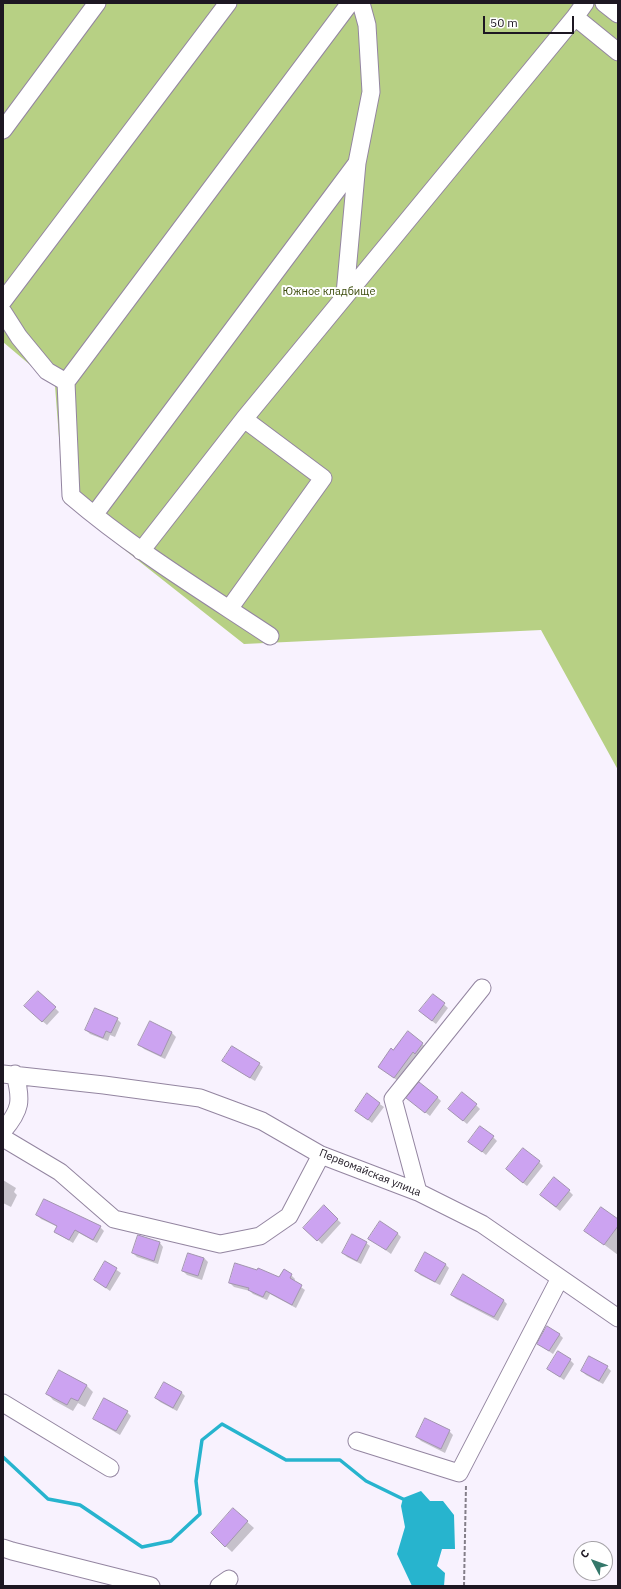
<!DOCTYPE html>
<html>
<head>
<meta charset="utf-8">
<style>
	body { margin:0 }
	#map { position:relative; width:621px; height:1589px; overflow:hidden; background:#f8f2fe; font-family:"IBM Plex Sans",sans-serif }
	canvas { display:block }
	.frame { position:absolute; inset:0; border:4px solid #1d1722; pointer-events:none }
	.north { position:absolute; left:573px; top:1541px; width:40px; height:40px; box-sizing:border-box; background:#fff; border:1px solid #a5a2a7; border-radius:50%; rotate:311deg; font-size:11px; font-weight:700; line-height:16px; text-align:center; color:#1d1722 }
	.north::after { content:''; display:block; margin:auto; width:14px; height:18px; background:#35786b; clip-path:polygon(50% 0,100% 100%,50% 72%,0 100%) }
	.scale { position:absolute; left:483px; top:16px; width:91px; height:18px; box-sizing:border-box; border:2px solid #1d1722; border-top:0; padding-left:5px; font-size:12px; line-height:14px; white-space:nowrap; color:#1d1722; -webkit-text-stroke:3px #fff; paint-order:stroke }
</style>
</head>
<body>
<div id="map">
<canvas width="621" height="1589"></canvas>
<div class="frame"></div>
<div class="north">С</div>
<div class="scale">50 m</div>
</div>
<script>
const c = document.querySelector('canvas').getContext('2d');
c.lineJoin = 'round';
function fillPath(path, color) { c.fillStyle = color; c.fill(path, 'evenodd'); }
function strokePath(path, color, width, dash) { c.strokeStyle = color; c.lineWidth = width; c.lineCap = dash ? 'butt' : 'round'; c.setLineDash(dash || []); c.stroke(path); }
function write(font, color, halo, rows, align = 'center') {
  c.font = font + ' "IBM Plex Sans",sans-serif'; c.lineWidth = 4; c.setLineDash([]); c.textBaseline = 'middle'; c.strokeStyle = halo; c.fillStyle = color; for (const [text, x, y, turn = 0] of rows) {
    c.save(); c.translate(x, y); c.rotate((+turn || 0) * Math.PI / 180); c.textAlign = isNaN(turn) ? turn : align; if (halo) c.strokeText(text, 0, 0); c.fillText(text, 0, 0); c.restore();
  }
}
const green = new Path2D(`
	M 3,3 L 618,3 L 618,770 L 541,630 L 244,644 L 64,502 L 55,386 L 3,342 Z`);
const water = new Path2D(`
	M 421,1491 L 430,1501 L 443,1501 L 454,1515 L 455,1549 L 442,1549 L 437,1566 L 445,1573 L 444,1586 L 412,1586 L 397,1554 L 405,1527 L 401,1506 L 403,1498 Z`);
const shadow = new Path2D(`
	M 433,995 L 448,1008 L 436,1024 L 424,1015 Z
	M 55,1008 L 59,1012 L 47,1025 L 29,1010 Z
	M 117,1019 L 121,1023 L 115,1037 L 110,1035 L 108,1041 L 90,1034 L 86,1030 Z
	M 150,1023 L 172,1033 L 176,1037 L 165,1059 L 144,1049 L 140,1045 Z
	M 408,1032 L 427,1048 L 398,1081 L 379,1067 Z
	M 224,1061 L 259,1064 L 263,1067 L 255,1081 L 228,1065 Z
	M 367,1095 L 384,1107 L 372,1123 L 356,1111 Z
	M 437,1097 L 441,1101 L 430,1116 L 412,1102 Z
	M 476,1105 L 480,1109 L 467,1124 L 449,1109 Z
	M 493,1137 L 497,1141 L 486,1155 L 470,1142 Z
	M 539,1162 L 543,1166 L 527,1186 L 511,1173 Z
	M 3,1180 L 16,1188 L 14,1192 L 17,1195 L 11,1207 L 3,1203 Z
	M 569,1191 L 573,1195 L 560,1211 L 545,1199 Z
	M 324,1207 L 341,1223 L 322,1244 L 305,1228 Z
	M 37,1215 L 100,1227 L 104,1231 L 97,1243 L 79,1233 L 73,1243 L 55,1232 L 58,1227 L 41,1219 Z
	M 618,1220 L 618,1255 L 586,1231 Z
	M 397,1233 L 401,1237 L 391,1254 L 370,1239 Z
	M 160,1243 L 163,1247 L 158,1264 L 137,1257 L 133,1253 Z
	M 366,1243 L 370,1246 L 361,1264 L 347,1257 L 343,1253 Z
	M 204,1258 L 208,1262 L 202,1280 L 187,1275 L 183,1271 Z
	M 105,1262 L 121,1273 L 110,1291 L 95,1280 Z
	M 445,1264 L 449,1268 L 440,1285 L 420,1275 L 416,1271 Z
	M 258,1271 L 280,1279 L 291,1275 L 295,1279 L 294,1282 L 305,1290 L 296,1308 L 270,1294 L 267,1300 L 253,1294 L 250,1291 L 234,1287 L 230,1283 Z
	M 452,1295 L 503,1300 L 507,1304 L 498,1321 L 456,1299 Z
	M 559,1334 L 563,1338 L 553,1354 L 538,1344 Z
	M 570,1360 L 574,1364 L 564,1380 L 548,1369 Z
	M 607,1367 L 611,1371 L 603,1384 L 586,1375 L 582,1371 Z
	M 59,1371 L 87,1386 L 93,1392 L 85,1407 L 78,1403 L 73,1411 L 53,1400 L 47,1393 Z
	M 181,1392 L 185,1396 L 177,1411 L 160,1402 L 156,1398 Z
	M 127,1412 L 131,1416 L 120,1435 L 98,1422 L 94,1418 Z
	M 449,1431 L 453,1435 L 445,1453 L 421,1441 L 417,1437 Z
	M 234,1510 L 254,1528 L 232,1552 L 218,1539 Z`);
const stream = new Path2D(`
	M 3,1457 L 48,1499 L 80,1505 L 142,1547 L 171,1541 L 200,1514 L 196,1481 L 202,1440 L 222,1424 L 286,1460 L 340,1460 L 366,1481 L 405,1500`);
const building = new Path2D(`
	M 38,991 L 56,1007 L 42,1022 L 24,1006 Z
	M 433,994 L 445,1003 L 432,1021 L 419,1011 Z
	M 95,1008 L 118,1018 L 111,1033 L 106,1031 L 103,1038 L 85,1030 Z
	M 150,1021 L 172,1032 L 161,1056 L 138,1045 Z
	M 408,1031 L 423,1043 L 415,1054 L 413,1052 L 394,1078 L 378,1067 L 391,1048 L 393,1050 Z
	M 232,1046 L 260,1063 L 250,1078 L 222,1061 Z
	M 419,1082 L 438,1097 L 425,1113 L 406,1098 Z
	M 462,1092 L 477,1104 L 463,1121 L 448,1109 Z
	M 367,1093 L 380,1103 L 368,1120 L 355,1111 Z
	M 480,1126 L 494,1136 L 482,1152 L 468,1142 Z
	M 523,1148 L 540,1161 L 523,1183 L 506,1169 Z
	M 554,1177 L 570,1190 L 556,1207 L 540,1195 Z
	M 44,1199 L 101,1226 L 93,1240 L 75,1230 L 69,1240 L 54,1232 L 57,1226 L 36,1215 Z
	M 324,1205 L 338,1219 L 317,1241 L 303,1228 Z
	M 601,1207 L 618,1219 L 618,1226 L 604,1245 L 584,1231 Z
	M 380,1221 L 398,1233 L 386,1250 L 368,1239 Z
	M 352,1234 L 367,1242 L 357,1261 L 342,1253 Z
	M 138,1235 L 160,1242 L 154,1261 L 132,1253 Z
	M 425,1252 L 446,1264 L 435,1282 L 415,1271 Z
	M 188,1253 L 204,1258 L 198,1276 L 182,1271 Z
	M 105,1261 L 117,1268 L 106,1288 L 94,1280 Z
	M 235,1263 L 257,1270 L 258,1268 L 279,1277 L 284,1269 L 292,1274 L 290,1278 L 302,1285 L 292,1305 L 266,1291 L 263,1297 L 248,1290 L 249,1288 L 229,1283 Z
	M 463,1274 L 504,1300 L 494,1317 L 451,1295 Z
	M 547,1326 L 560,1334 L 549,1351 L 537,1344 Z
	M 558,1351 L 571,1359 L 560,1377 L 547,1369 Z
	M 589,1356 L 608,1366 L 599,1381 L 581,1371 Z
	M 59,1370 L 87,1385 L 78,1401 L 71,1398 L 67,1405 L 46,1394 Z
	M 164,1382 L 182,1392 L 173,1408 L 155,1398 Z
	M 104,1398 L 128,1411 L 116,1431 L 93,1419 Z
	M 425,1418 L 450,1430 L 441,1449 L 416,1437 Z
	M 233,1508 L 248,1521 L 225,1547 L 211,1533 Z`);
const path = new Path2D(`
	M 464,1586 L 466,1485`);
const minor = new Path2D(`
	M 585,3 L 575,17 L 618,52
	M 604,3 L 618,14
	M 3,130 L 97,3
	M 345,294 L 357,163 L 371,92 L 367,25 L 361,3
	M 3,301 L 228,3
	M 3,312 L 19,337 L 47,371 L 66,382 L 71,496 C 133,549 202,591 270,636
	M 66,382 L 350,3
	M 94,515 L 357,163
	M 141,551 L 244,419 L 575,17
	M 229,609 L 323,478 L 244,419
	M 3,1074 L 104,1085 L 200,1098 L 262,1121 L 321,1155 L 418,1192 L 482,1224 L 618,1318
	M 3,1131 C 21,1110 22,1101 15,1074
	M 3,1138 L 60,1172 L 114,1219 L 220,1244 L 260,1236 L 289,1216 L 321,1155
	M 418,1192 L 393,1099 L 482,988
	M 3,1403 L 110,1468
	M 357,1441 L 459,1473 L 560,1278
	M 3,1548 L 12,1551 L 151,1586
	M 219,1586 L 229,1579`);
const parkNames = [
	["Южное кладбище",329,292]
];
const streetNames = [
	["Первомайская улица",370,1173,22]
];
fillPath(green, '#b7d084');
fillPath(water, '#27b4ce');
fillPath(shadow, '#0003');
strokePath(stream, '#27b4ce', 3.5);
fillPath(building, '#cca3f1');
strokePath(building, '#a294af', 1);
strokePath(minor, '#9385a0', 19);
strokePath(path, '#847e89', 2, [4, 2]);
strokePath(minor, '#fff', 17);
write('11px', '#3b4b0b', '#fff', parkNames);
write('11px', '#1d1722', '#fff', streetNames);
</script>
</body>
</html>
